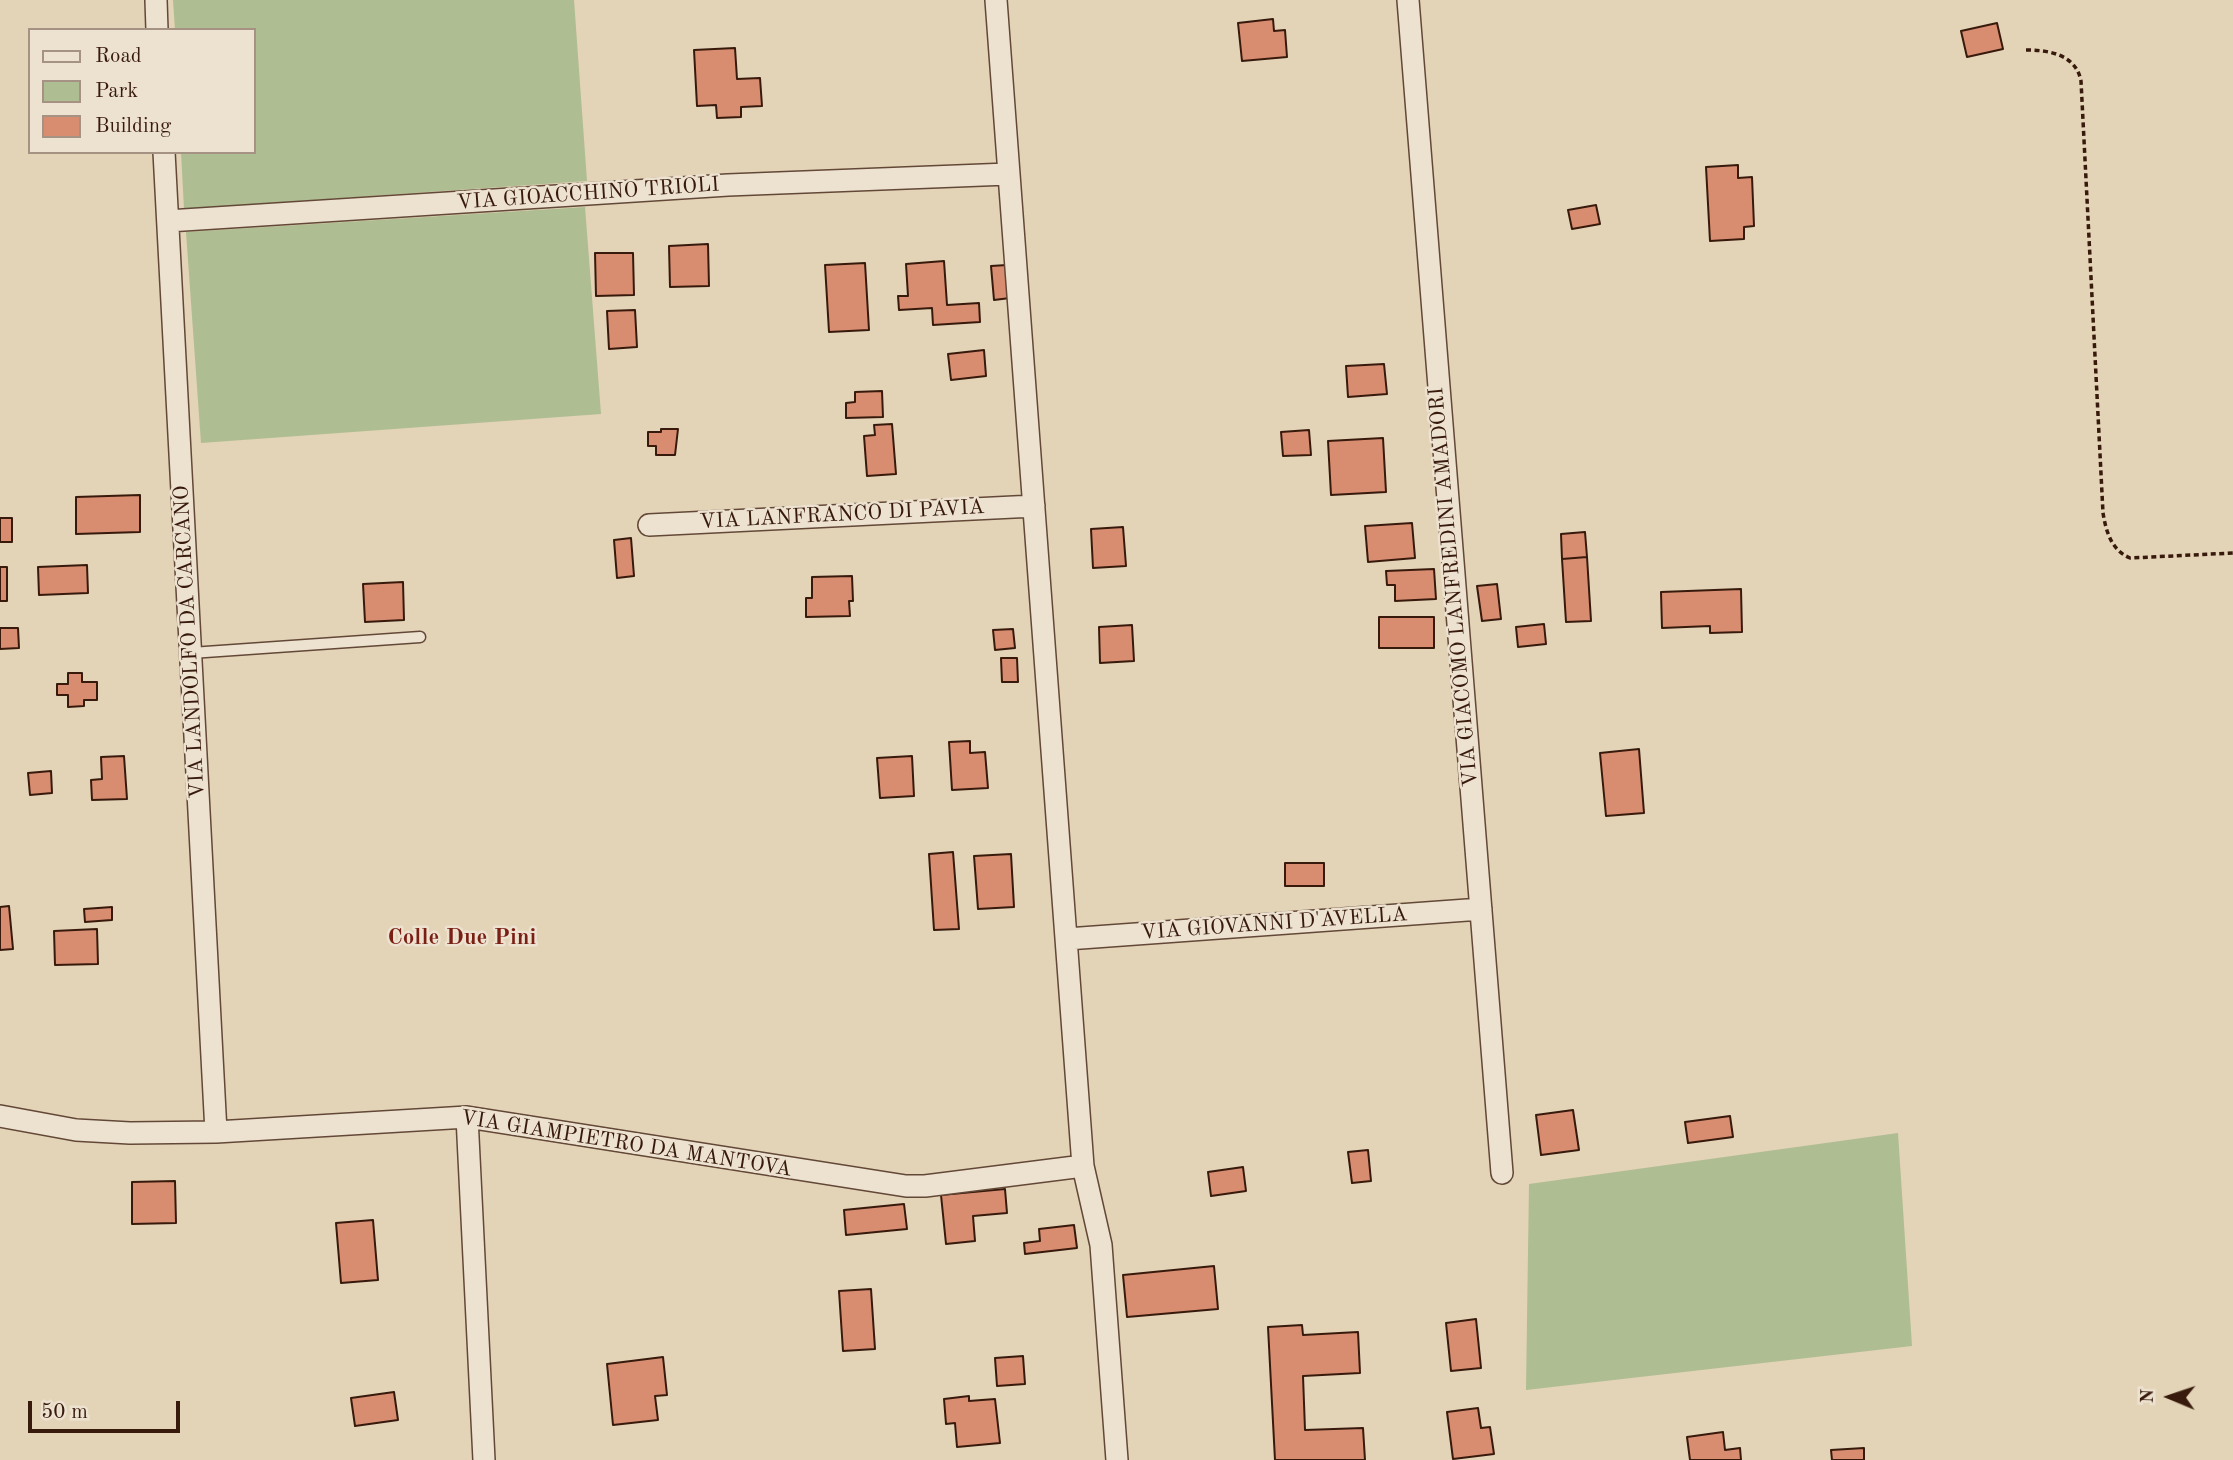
<!DOCTYPE html>
<html>
<head>
<meta charset="utf-8">
<style>
	body { margin:0 }
	#map { position:relative; width:2233px; height:1460px; overflow:hidden; background:#e3d3b7; font-family:"Old Standard TT",serif }
	canvas { display:block }
	.legend { position:absolute; left:28px; top:28px; width:228px; height:126px; box-sizing:border-box; background:#ede2d0; border:2px solid #a59282; margin:0; padding:9px 12px; list-style:none; font-size:21px; color:#381a0c }
	.legend li { display:flex; align-items:center; gap:14px; height:35px }
	.legend b { width:35px; border:2px solid #a59282 }
	.north { position:absolute; left:2135px; top:1362px; width:70px; height:70px; -webkit-text-stroke:5px #ede2d0; paint-order:stroke; rotate:272deg; font-size:19px; font-weight:700; line-height:28px; text-align:center; color:#381a0c }
	.north::after { content:''; display:block; margin:auto; width:24px; height:32px; background:#381a0c; clip-path:polygon(50% 0,100% 100%,50% 72%,0 100%) }
	.scale { position:absolute; left:28px; top:1401px; width:152px; height:32px; box-sizing:border-box; border:4px solid #381a0c; border-top:0; padding-left:9px; font-size:21px; line-height:24px; white-space:nowrap; color:#381a0c; -webkit-text-stroke:5px #ede2d0; paint-order:stroke }
</style>
</head>
<body>
<div id="map">
<canvas width="2233" height="1460"></canvas>
<ul class="legend">
<li><b style="height:9px;background:#ede2d0"></b>Road</li>
<li><b style="height:19px;background:#afbd92"></b>Park</li>
<li><b style="height:19px;background:#d88d71"></b>Building</li>
</ul>
<div class="north">N</div>
<div class="scale">50 m</div>
</div>
<script>
const c = document.querySelector('canvas').getContext('2d');
c.lineJoin = 'round';
function fillPath(path, color) { c.fillStyle = color; c.fill(path, 'evenodd'); }
function strokePath(path, color, width, dash) { c.strokeStyle = color; c.lineWidth = width; c.lineCap = dash ? 'butt' : 'round'; c.setLineDash(dash || []); c.stroke(path); }
function write(font, color, halo, rows, align = 'center') {
  c.font = font + ' "Old Standard TT",serif'; c.lineWidth = 5; c.setLineDash([]); c.textBaseline = 'middle'; c.strokeStyle = halo; c.fillStyle = color; for (const [text, x, y, turn = 0] of rows) {
    c.save(); c.translate(x, y); c.rotate((+turn || 0) * Math.PI / 180); c.textAlign = isNaN(turn) ? turn : align; if (halo) c.strokeText(text, 0, 0); c.fillText(text, 0, 0); c.restore();
  }
}
const green = new Path2D(`
	M 173,0 L 574,0 L 587,181 L 184,209 L 181,152 L 254,152 L 254,30 L 175,30 Z
	M 585,207 L 601,414 L 201,443 L 186,232 Z
	M 1898,1133 L 1912,1346 L 1526,1390 L 1529,1184 Z`);
const building = new Path2D(`
	M 1273,19 L 1274,31 L 1285,30 L 1287,57 L 1242,61 L 1238,23 Z
	M 1997,23 L 2003,49 L 1967,57 L 1961,31 Z
	M 735,48 L 737,79 L 760,78 L 762,106 L 741,107 L 741,117 L 717,118 L 716,105 L 697,106 L 694,50 Z
	M 1738,165 L 1738,178 L 1752,177 L 1754,226 L 1744,227 L 1744,239 L 1710,241 L 1706,167 Z
	M 1596,205 L 1600,224 L 1572,229 L 1568,210 Z
	M 708,244 L 709,286 L 670,287 L 669,246 Z
	M 595,253 L 633,253 L 634,295 L 596,296 Z
	M 944,261 L 947,305 L 979,303 L 980,322 L 933,325 L 932,308 L 899,310 L 898,296 L 908,296 L 906,264 Z
	M 865,263 L 869,330 L 829,332 L 825,265 Z
	M 1007,265 L 1010,298 L 994,300 L 991,266 Z
	M 635,310 L 637,347 L 609,349 L 607,311 Z
	M 984,350 L 986,376 L 951,380 L 948,354 Z
	M 1384,364 L 1387,394 L 1348,397 L 1346,366 Z
	M 882,391 L 883,417 L 846,418 L 846,403 L 855,402 L 855,392 Z
	M 892,424 L 896,474 L 867,476 L 864,436 L 875,435 L 874,425 Z
	M 661,429 L 678,429 L 675,455 L 656,455 L 656,446 L 648,446 L 648,432 L 661,432 Z
	M 1309,430 L 1311,455 L 1283,456 L 1281,432 Z
	M 1383,438 L 1386,492 L 1331,495 L 1328,441 Z
	M 140,495 L 140,532 L 76,534 L 76,497 Z
	M 0,518 L 12,518 L 12,542 L 0,542 Z
	M 1412,523 L 1415,558 L 1368,562 L 1365,526 Z
	M 1123,527 L 1126,566 L 1093,568 L 1091,529 Z
	M 1585,532 L 1587,557 L 1562,559 L 1561,534 Z
	M 631,538 L 634,576 L 617,578 L 614,540 Z
	M 1587,557 L 1591,621 L 1566,622 L 1562,559 Z
	M 87,565 L 88,593 L 39,595 L 38,567 Z
	M 0,567 L 7,567 L 7,601 L 0,601 Z
	M 1434,569 L 1436,599 L 1395,601 L 1395,585 L 1387,585 L 1386,571 Z
	M 852,576 L 853,601 L 849,601 L 850,616 L 806,617 L 806,598 L 812,598 L 812,577 Z
	M 403,582 L 404,620 L 365,622 L 363,584 Z
	M 1497,584 L 1501,619 L 1482,621 L 1477,586 Z
	M 1741,589 L 1742,632 L 1710,633 L 1710,626 L 1662,628 L 1661,592 Z
	M 1379,617 L 1434,617 L 1434,648 L 1379,648 Z
	M 1544,624 L 1546,644 L 1518,647 L 1516,627 Z
	M 1132,625 L 1134,661 L 1100,663 L 1099,627 Z
	M 0,628 L 18,628 L 19,648 L 0,649 Z
	M 1013,629 L 1015,648 L 995,650 L 993,630 Z
	M 1001,658 L 1017,658 L 1018,682 L 1002,682 Z
	M 68,673 L 82,673 L 82,682 L 97,682 L 97,700 L 84,700 L 84,706 L 68,707 L 68,695 L 57,695 L 57,684 L 68,684 Z
	M 970,741 L 970,753 L 985,752 L 988,788 L 952,790 L 949,742 Z
	M 1639,749 L 1644,813 L 1606,816 L 1600,753 Z
	M 124,756 L 127,799 L 92,800 L 91,780 L 102,779 L 101,757 Z
	M 912,756 L 914,796 L 880,798 L 877,758 Z
	M 51,771 L 52,793 L 30,795 L 28,773 Z
	M 953,852 L 959,929 L 934,930 L 929,854 Z
	M 1011,854 L 1014,907 L 978,909 L 974,856 Z
	M 1285,863 L 1324,863 L 1324,886 L 1285,886 Z
	M 9,906 L 13,949 L 0,950 L 0,907 Z
	M 112,907 L 112,920 L 85,922 L 84,909 Z
	M 97,929 L 98,964 L 55,965 L 54,931 Z
	M 1573,1110 L 1579,1150 L 1541,1155 L 1536,1115 Z
	M 1730,1116 L 1733,1137 L 1688,1143 L 1685,1122 Z
	M 1368,1150 L 1371,1181 L 1352,1183 L 1348,1152 Z
	M 1243,1167 L 1246,1191 L 1211,1196 L 1208,1172 Z
	M 175,1181 L 176,1223 L 132,1224 L 132,1182 Z
	M 1005,1189 L 1007,1213 L 973,1216 L 975,1241 L 946,1244 L 941,1195 Z
	M 904,1204 L 907,1229 L 846,1235 L 844,1210 Z
	M 373,1220 L 378,1280 L 341,1283 L 336,1223 Z
	M 1074,1225 L 1077,1248 L 1025,1254 L 1024,1243 L 1040,1241 L 1039,1229 Z
	M 1214,1266 L 1218,1309 L 1127,1317 L 1123,1275 Z
	M 871,1289 L 875,1349 L 843,1351 L 839,1291 Z
	M 1476,1319 L 1481,1368 L 1451,1371 L 1446,1323 Z
	M 1302,1325 L 1303,1335 L 1358,1332 L 1360,1373 L 1303,1376 L 1305,1430 L 1363,1428 L 1365,1460 L 1275,1460 L 1268,1327 Z
	M 1023,1356 L 1025,1384 L 997,1386 L 995,1358 Z
	M 663,1357 L 667,1395 L 655,1396 L 658,1420 L 613,1425 L 607,1364 Z
	M 394,1392 L 398,1420 L 355,1426 L 351,1398 Z
	M 969,1396 L 969,1401 L 995,1399 L 1000,1443 L 957,1447 L 955,1423 L 946,1424 L 944,1399 Z
	M 1478,1408 L 1481,1428 L 1490,1427 L 1494,1454 L 1453,1459 L 1447,1412 Z
	M 1723,1432 L 1725,1450 L 1740,1448 L 1741,1460 L 1690,1460 L 1687,1437 Z
	M 1864,1448 L 1864,1460 L 1832,1460 L 1831,1450 Z`);
const path = new Path2D(`
	M 2026,50 C 2050,50 2076,55 2081,81 L 2103,513 C 2106,531 2111,550 2130,558 L 2233,553`);
const lane = new Path2D(`
	M 191,653 L 420,637`);
const street = new Path2D(`
	M 156,0 L 157,30
	M 996,0 L 1083,1166 L 1101,1245 L 1117,1460
	M 1408,0 L 1502,1173
	M 164,152 L 216,1132
	M 168,221 L 728,185 L 1008,174
	M 649,525 L 1034,506
	M 1067,939 L 1481,909
	M 0,1116 L 76,1130 L 130,1133 L 216,1132 L 467,1117 L 906,1186 L 925,1186 L 1083,1166
	M 467,1117 L 484,1460`);
const streetNames = [
	["VIA GIOACCHINO TRIOLI",588,194,-4],
	["VIA LANFRANCO DI PAVIA",842,515,-3],
	["VIA GIACOMO LANFREDINI AMADORI",1454,587,-95],
	["VIA LANDOLFO DA CARCANO",190,642,-93],
	["VIA GIOVANNI D'AVELLA",1274,924,-4],
	["VIA GIAMPIETRO DA MANTOVA",626,1144,9]
];
const neighbourhoodNames = [
	["Colle Due Pini",462,938]
];
fillPath(green, '#afbd92');
fillPath(building, '#d88d71');
strokePath(building, '#381a0c', 2);
strokePath(lane, '#634837', 13);
strokePath(street, '#634837', 24);
strokePath(path, '#381a0c', 3.5, [5, 3.5]);
strokePath(lane, '#ede2d0', 10);
strokePath(street, '#ede2d0', 21);
write('21px', '#381a0c', '#ede2d0', streetNames);
write('bold 23px', '#7a1f14', '#ede2d0', neighbourhoodNames);
</script>
</body>
</html>
